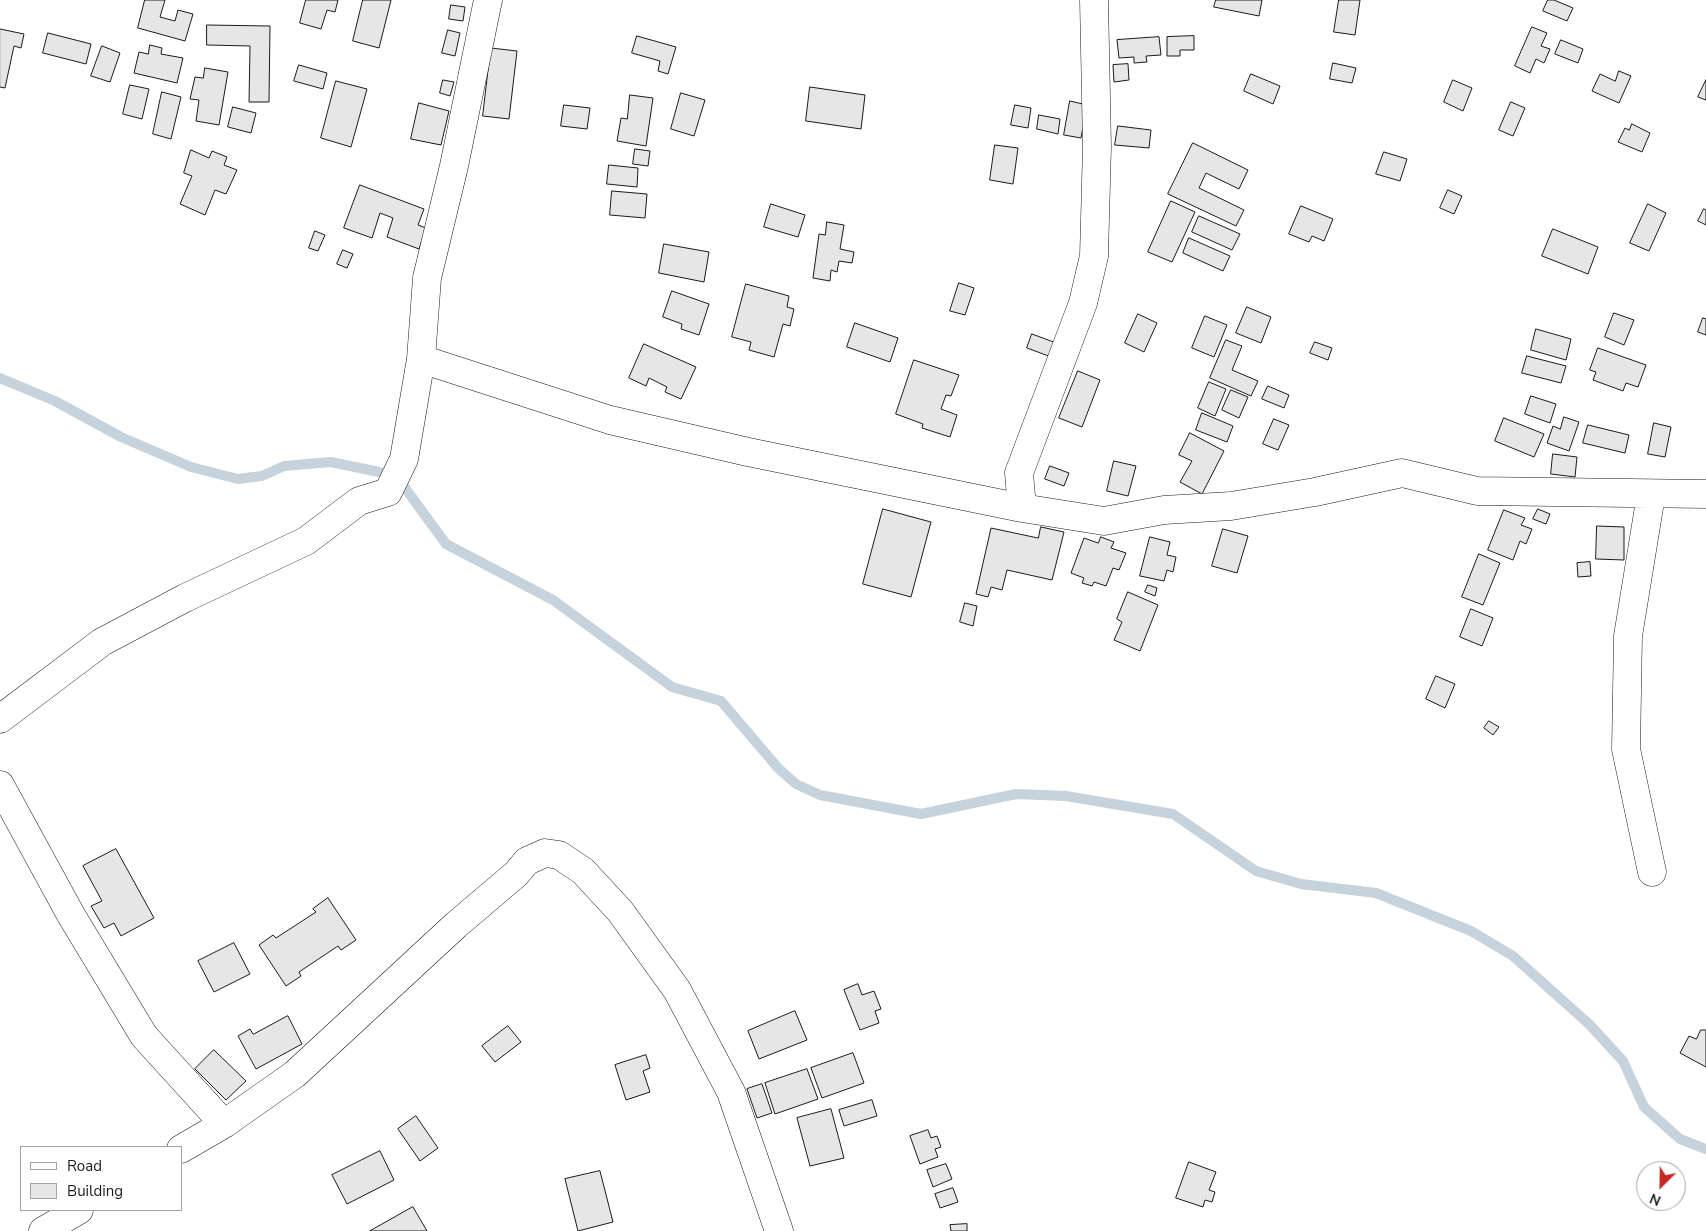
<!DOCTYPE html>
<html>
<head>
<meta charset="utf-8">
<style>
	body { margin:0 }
	#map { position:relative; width:1706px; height:1231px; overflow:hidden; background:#fff; font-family:"Nunito Sans",sans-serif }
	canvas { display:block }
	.legend { position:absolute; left:20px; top:1146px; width:162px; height:65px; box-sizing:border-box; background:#fff; border:1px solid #a3a3a3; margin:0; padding:6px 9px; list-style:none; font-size:15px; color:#1a1a1a }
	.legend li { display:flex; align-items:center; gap:10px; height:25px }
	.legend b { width:25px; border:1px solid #a3a3a3 }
	.north { position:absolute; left:1636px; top:1161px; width:50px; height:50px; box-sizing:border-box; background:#fff; border:1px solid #a3a3a3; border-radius:50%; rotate:203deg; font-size:14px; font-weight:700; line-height:20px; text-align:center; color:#1a1a1a }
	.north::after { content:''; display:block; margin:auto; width:18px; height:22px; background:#c62828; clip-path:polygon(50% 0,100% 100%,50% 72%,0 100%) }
</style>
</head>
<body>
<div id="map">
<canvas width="1706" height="1231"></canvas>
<ul class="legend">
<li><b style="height:6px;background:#fff"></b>Road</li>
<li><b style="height:14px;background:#e6e6e6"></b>Building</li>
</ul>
<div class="north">N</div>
</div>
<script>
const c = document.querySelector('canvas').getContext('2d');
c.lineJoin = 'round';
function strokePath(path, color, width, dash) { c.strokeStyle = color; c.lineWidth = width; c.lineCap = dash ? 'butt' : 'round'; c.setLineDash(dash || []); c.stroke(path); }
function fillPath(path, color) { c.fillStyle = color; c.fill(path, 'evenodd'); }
const stream = new Path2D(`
	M 0,378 L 55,401 L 121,437 L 191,467 L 238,479 L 262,476 L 284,466 L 331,462 L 379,472 L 400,481 L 446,544 L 553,600 L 672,687 L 721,701 L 778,768 L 796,784 L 820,795 L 921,814 L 1016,794 L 1066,796 L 1173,814 L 1256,871 L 1301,884 L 1376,893 L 1471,931 L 1513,956 L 1589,1024 L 1623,1061 L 1644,1107 L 1680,1139 L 1706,1149`);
const building = new Path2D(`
	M 145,0 L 165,0 L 160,17 L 175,21 L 178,10 L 193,14 L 185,41 L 138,28 Z
	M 306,0 L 338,0 L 335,12 L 327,10 L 321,29 L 300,23 Z
	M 363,0 L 391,0 L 379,48 L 353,41 Z
	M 1216,0 L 1262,0 L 1259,16 L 1214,7 Z
	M 1339,0 L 1360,0 L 1355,35 L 1334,32 Z
	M 1548,0 L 1554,0 L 1573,8 L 1567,21 L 1543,11 Z
	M 451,5 L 465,7 L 463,21 L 449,19 Z
	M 207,25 L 270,26 L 269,102 L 249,102 L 250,46 L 207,45 Z
	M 1532,27 L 1547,33 L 1541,46 L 1550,49 L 1544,63 L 1536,59 L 1530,73 L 1515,66 Z
	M 0,29 L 24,34 L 21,48 L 14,46 L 5,88 L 0,87 Z
	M 448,30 L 460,33 L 455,56 L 442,53 Z
	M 48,33 L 91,44 L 86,64 L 43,53 Z
	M 637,36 L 676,47 L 668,74 L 658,71 L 660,61 L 632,53 Z
	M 1194,36 L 1194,50 L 1180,50 L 1180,56 L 1167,56 L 1167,37 Z
	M 1159,37 L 1161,55 L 1146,56 L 1147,62 L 1134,63 L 1134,57 L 1119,58 L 1117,40 Z
	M 1561,40 L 1583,49 L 1578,63 L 1555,54 Z
	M 150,45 L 162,48 L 161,54 L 183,58 L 177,83 L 134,73 L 139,52 L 148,54 Z
	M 102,46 L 120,53 L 110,82 L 91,76 Z
	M 491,48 L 517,51 L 509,119 L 483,116 Z
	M 1333,63 L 1356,68 L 1352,83 L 1330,79 Z
	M 1128,64 L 1129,80 L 1114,82 L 1113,65 Z
	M 299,65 L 327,73 L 323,89 L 294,81 Z
	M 205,68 L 228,72 L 219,125 L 196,121 L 199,100 L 190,99 L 195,77 L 203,78 Z
	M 1619,71 L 1631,76 L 1619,103 L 1592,91 L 1600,74 L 1615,81 Z
	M 1251,74 L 1280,86 L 1273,104 L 1244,91 Z
	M 443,80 L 454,82 L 450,96 L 440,93 Z
	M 1453,80 L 1472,88 L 1463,111 L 1444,102 Z
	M 1706,80 L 1706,100 L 1698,97 Z
	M 336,81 L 367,89 L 351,147 L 321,138 Z
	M 130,85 L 149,89 L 142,119 L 123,114 Z
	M 810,87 L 865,95 L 861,129 L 806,121 Z
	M 162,92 L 181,97 L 171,139 L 153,134 Z
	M 681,93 L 705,100 L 694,136 L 671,129 Z
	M 630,95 L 653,98 L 646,146 L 617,141 L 621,118 L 627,119 Z
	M 1070,101 L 1087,105 L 1081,138 L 1064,135 Z
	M 1511,102 L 1525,108 L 1513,136 L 1499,130 Z
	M 419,103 L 449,111 L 441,145 L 411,139 Z
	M 564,105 L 590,108 L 587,129 L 561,126 Z
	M 1015,105 L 1031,108 L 1028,128 L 1011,125 Z
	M 233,107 L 256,113 L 251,133 L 228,127 Z
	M 1039,115 L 1060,119 L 1058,134 L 1037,129 Z
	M 1632,124 L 1650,133 L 1642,152 L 1618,142 L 1625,128 L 1629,130 Z
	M 1118,126 L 1151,130 L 1149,148 L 1115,145 Z
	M 1193,143 L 1248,170 L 1239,189 L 1206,173 L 1199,188 L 1244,210 L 1236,226 L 1168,194 Z
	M 995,145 L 1018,148 L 1013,184 L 990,180 Z
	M 635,149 L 650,151 L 648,166 L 633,164 Z
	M 191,150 L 209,158 L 212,151 L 227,157 L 224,165 L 237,170 L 226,194 L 215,190 L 205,215 L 180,204 L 192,176 L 184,173 Z
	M 1384,152 L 1407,159 L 1400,181 L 1376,174 Z
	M 609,165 L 638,168 L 637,187 L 607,184 Z
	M 360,185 L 424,209 L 418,225 L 426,228 L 419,249 L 387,237 L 393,218 L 380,213 L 372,238 L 344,228 Z
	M 1448,190 L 1462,196 L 1454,214 L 1440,208 Z
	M 612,191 L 647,194 L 645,218 L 610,215 Z
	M 1171,201 L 1195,212 L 1172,262 L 1148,252 Z
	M 771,204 L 805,215 L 798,237 L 764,227 Z
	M 1648,204 L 1666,213 L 1649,251 L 1630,243 Z
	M 1301,206 L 1333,219 L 1324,241 L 1312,236 L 1309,242 L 1289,234 Z
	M 1704,209 L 1706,210 L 1706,225 L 1698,221 Z
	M 1199,216 L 1240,234 L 1232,250 L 1192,232 Z
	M 827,222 L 844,225 L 840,249 L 854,252 L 852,263 L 839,261 L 837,272 L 831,270 L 830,281 L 813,278 L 819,234 L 825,235 Z
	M 1553,229 L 1598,247 L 1588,274 L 1542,256 Z
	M 315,231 L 325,235 L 318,251 L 309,248 Z
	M 1189,238 L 1230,256 L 1223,271 L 1183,253 Z
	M 664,244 L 709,252 L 704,282 L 659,273 Z
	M 343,250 L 353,254 L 347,268 L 337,264 Z
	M 959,283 L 974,288 L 965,315 L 950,311 Z
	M 746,284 L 789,296 L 787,307 L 794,309 L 790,326 L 783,324 L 774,357 L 749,350 L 751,342 L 732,337 Z
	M 672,291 L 709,304 L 699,335 L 681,329 L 682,324 L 663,317 Z
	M 1247,307 L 1271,317 L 1261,343 L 1236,333 Z
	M 1614,313 L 1634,320 L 1624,345 L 1605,337 Z
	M 1138,314 L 1157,323 L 1144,352 L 1125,343 Z
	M 1205,316 L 1227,325 L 1214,357 L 1192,348 Z
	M 1703,318 L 1706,319 L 1706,335 L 1698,332 Z
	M 855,323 L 898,338 L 890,362 L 847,347 Z
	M 1536,329 L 1571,339 L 1566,360 L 1531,350 Z
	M 1032,334 L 1059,344 L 1054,358 L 1027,348 Z
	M 1226,340 L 1242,346 L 1232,370 L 1258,381 L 1251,396 L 1210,378 Z
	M 1315,342 L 1332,348 L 1328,360 L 1310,353 Z
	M 644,344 L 696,367 L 681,399 L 665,392 L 667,387 L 649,378 L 646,386 L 629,378 Z
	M 1598,348 L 1646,365 L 1638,387 L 1626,383 L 1623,391 L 1593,380 L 1596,372 L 1590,370 Z
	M 1527,356 L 1566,366 L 1561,383 L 1522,373 Z
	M 914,360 L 959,375 L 951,396 L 946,395 L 941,409 L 957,415 L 950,437 L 922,428 L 923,424 L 896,414 Z
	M 1078,371 L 1100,380 L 1082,427 L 1059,418 Z
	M 1209,382 L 1226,389 L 1215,416 L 1198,408 Z
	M 1268,386 L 1289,395 L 1284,408 L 1262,399 Z
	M 1231,390 L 1248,397 L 1239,418 L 1222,410 Z
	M 1531,396 L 1556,404 L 1550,423 L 1525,414 Z
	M 1202,413 L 1233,426 L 1227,442 L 1196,430 Z
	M 1564,417 L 1579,422 L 1569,451 L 1547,443 L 1553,426 L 1560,429 Z
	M 1504,418 L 1544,434 L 1534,457 L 1495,441 Z
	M 1274,419 L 1289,425 L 1278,450 L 1263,444 Z
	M 1654,423 L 1671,427 L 1665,457 L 1648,454 Z
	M 1588,425 L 1629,435 L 1625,453 L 1583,443 Z
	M 1190,433 L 1224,451 L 1202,494 L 1180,482 L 1192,461 L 1179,455 Z
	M 1553,454 L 1577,457 L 1575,477 L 1551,474 Z
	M 1114,461 L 1136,466 L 1128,496 L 1107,491 Z
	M 1050,466 L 1069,473 L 1064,486 L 1045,479 Z
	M 883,509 L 931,522 L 911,597 L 863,584 Z
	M 1538,509 L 1550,514 L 1546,524 L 1533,519 Z
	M 1504,510 L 1525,518 L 1521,525 L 1532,529 L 1526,544 L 1520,541 L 1513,560 L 1488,550 Z
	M 1597,526 L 1624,527 L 1624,560 L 1596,559 Z
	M 1041,527 L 1064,532 L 1052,580 L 1007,570 L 1002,590 L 991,587 L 988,597 L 976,594 L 991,528 L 1038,538 Z
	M 1223,529 L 1248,536 L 1237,573 L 1212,566 Z
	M 1101,537 L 1114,542 L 1111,548 L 1126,553 L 1119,570 L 1113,568 L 1106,586 L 1094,582 L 1092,586 L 1082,583 L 1084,578 L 1071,573 L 1084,538 L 1098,543 Z
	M 1150,537 L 1170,542 L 1167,555 L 1176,557 L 1173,572 L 1167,570 L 1164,581 L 1140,576 Z
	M 1479,554 L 1500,563 L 1483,605 L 1462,597 Z
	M 1590,562 L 1591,576 L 1578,577 L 1577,563 Z
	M 1148,585 L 1157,588 L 1155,596 L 1145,592 Z
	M 1128,592 L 1158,605 L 1140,651 L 1114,640 L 1122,622 L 1117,619 Z
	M 965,603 L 977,606 L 973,626 L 960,622 Z
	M 1471,609 L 1493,618 L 1482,646 L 1460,637 Z
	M 1436,676 L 1455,684 L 1445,708 L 1426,699 Z
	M 1489,721 L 1499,727 L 1493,735 L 1484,728 Z
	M 116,849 L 154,918 L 121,936 L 114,923 L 104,928 L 91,906 L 102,901 L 83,866 Z
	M 328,898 L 356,940 L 341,950 L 338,946 L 299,972 L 301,976 L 286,986 L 259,945 L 273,935 L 276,938 L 316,912 L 313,909 Z
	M 234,943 L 250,974 L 214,992 L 198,961 Z
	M 858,984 L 862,995 L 874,991 L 881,1009 L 875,1011 L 879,1023 L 860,1030 L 844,990 Z
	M 795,1011 L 807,1040 L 759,1059 L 748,1031 Z
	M 288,1016 L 302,1044 L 256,1069 L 238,1036 L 250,1029 L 253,1034 Z
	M 508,1026 L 521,1042 L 495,1062 L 482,1046 Z
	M 1701,1030 L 1706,1030 L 1706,1067 L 1680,1053 L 1689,1036 L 1696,1039 Z
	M 214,1050 L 246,1081 L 226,1100 L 195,1069 Z
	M 853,1053 L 864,1083 L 822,1098 L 811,1068 Z
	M 646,1055 L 650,1068 L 643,1071 L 650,1092 L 626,1100 L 615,1065 Z
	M 807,1069 L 818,1099 L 775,1114 L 765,1083 Z
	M 762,1084 L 772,1113 L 757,1118 L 747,1089 Z
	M 872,1100 L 877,1116 L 844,1126 L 839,1110 Z
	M 831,1109 L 844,1158 L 810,1166 L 797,1118 Z
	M 416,1116 L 438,1148 L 420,1161 L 398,1129 Z
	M 928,1130 L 931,1138 L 937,1136 L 941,1147 L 935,1149 L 938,1157 L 920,1164 L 910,1136 Z
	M 380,1151 L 394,1180 L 347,1204 L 332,1175 Z
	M 1189,1162 L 1216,1172 L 1209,1190 L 1215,1192 L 1212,1202 L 1205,1200 L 1203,1207 L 1176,1198 Z
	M 946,1164 L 952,1179 L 933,1187 L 927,1170 Z
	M 600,1171 L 613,1222 L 578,1231 L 565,1179 Z
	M 953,1188 L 958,1202 L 940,1208 L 935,1194 Z
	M 413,1207 L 427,1231 L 370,1231 Z
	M 967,1224 L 967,1231 L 951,1231 L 950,1225 Z`);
const minor = new Path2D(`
	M 421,359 L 610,420 L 748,452 L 1022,508 L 1104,521 L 1164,510 L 1231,506 L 1315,492 L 1402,473 L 1477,491 L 1706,494
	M 1651,495 L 1628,636 L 1626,749 L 1652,872
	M 1022,508 L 1019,473 L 1083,303 L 1094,256 L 1097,146 L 1094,0
	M 0,719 L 102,642 L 185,598 L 306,541 L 359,501 L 388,492 L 404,459 L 421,359 L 427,278 L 454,166 L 488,0
	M 0,785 L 71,915 L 144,1036 L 224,1124
	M 181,1149 L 224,1124 L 295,1074 L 456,925 L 516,874 L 527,861 L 545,853 L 559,855 L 583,871 L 620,911 L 677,990 L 731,1092 L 779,1231
	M 43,1231 L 79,1210`);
strokePath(stream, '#c6d2dc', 10);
fillPath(building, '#e6e6e6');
strokePath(building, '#1a1a1a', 1);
strokePath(minor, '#1a1a1a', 29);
strokePath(minor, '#fff', 28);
</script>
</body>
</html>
